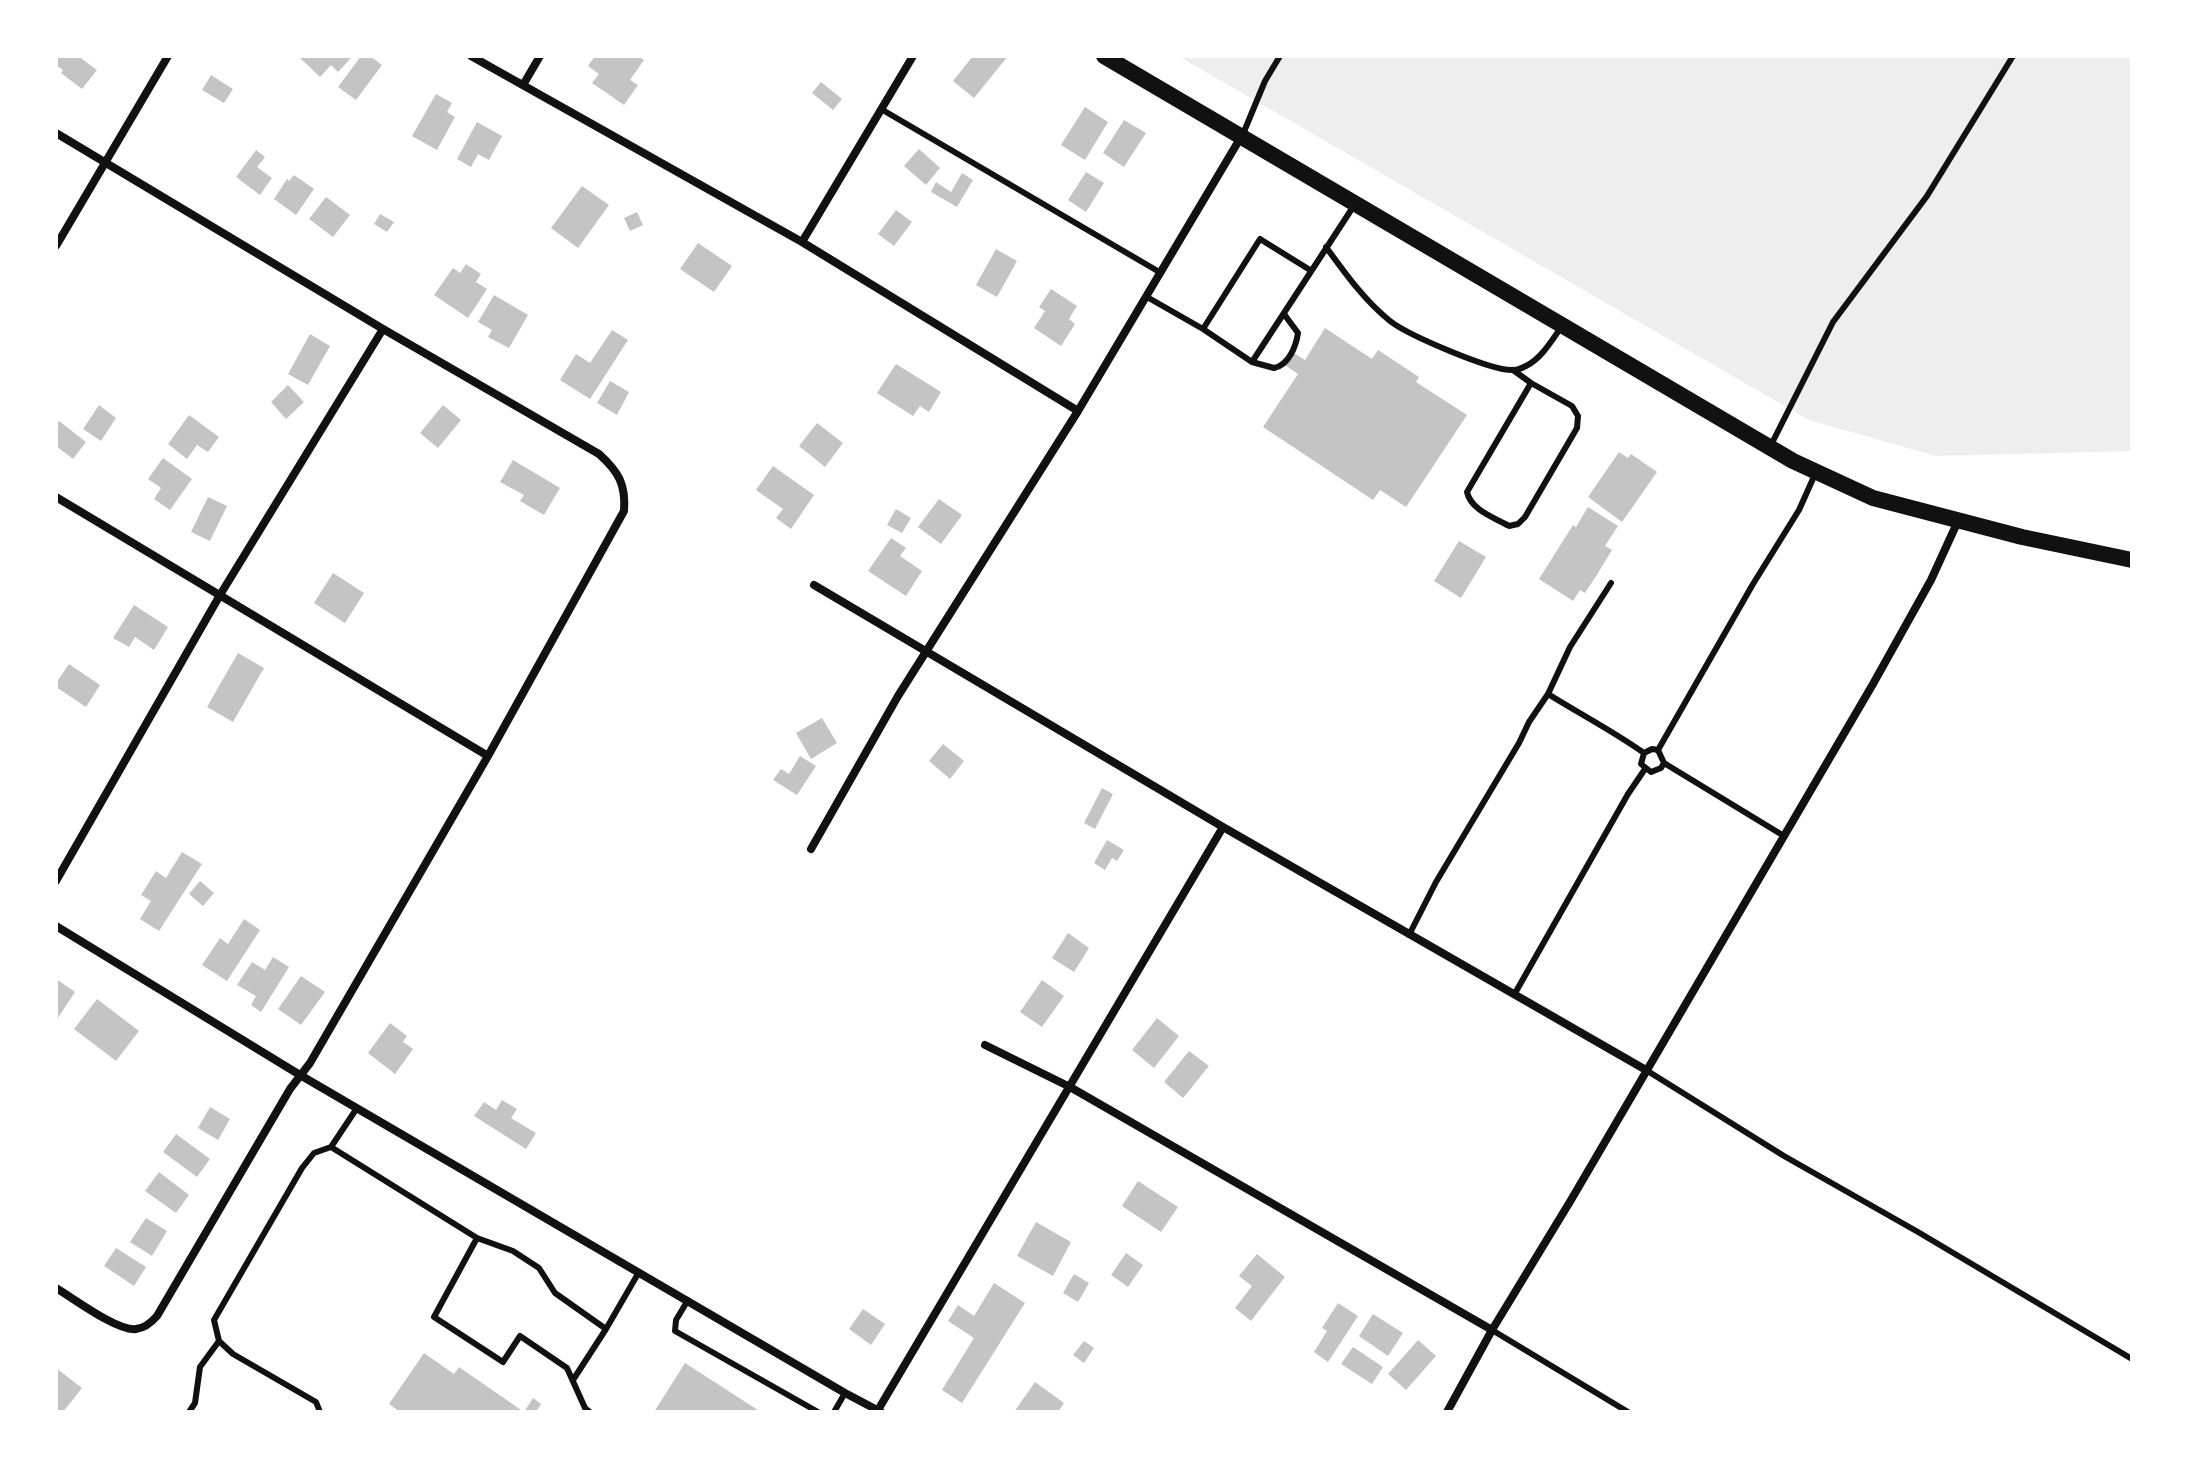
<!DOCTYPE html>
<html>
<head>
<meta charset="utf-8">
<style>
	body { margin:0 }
	#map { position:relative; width:2188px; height:1468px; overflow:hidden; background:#fff; font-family:Inter,sans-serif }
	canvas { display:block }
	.frame { position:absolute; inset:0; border:58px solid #fff; pointer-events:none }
</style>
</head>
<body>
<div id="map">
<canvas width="2188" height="1468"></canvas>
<div class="frame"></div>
</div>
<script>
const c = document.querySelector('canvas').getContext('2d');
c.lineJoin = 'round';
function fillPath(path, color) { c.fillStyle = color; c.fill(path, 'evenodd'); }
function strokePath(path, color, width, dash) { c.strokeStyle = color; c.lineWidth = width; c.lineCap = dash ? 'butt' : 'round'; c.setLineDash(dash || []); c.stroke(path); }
const green = new Path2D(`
	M 1178,56 L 2132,56 L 2132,451 L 1936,456 L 1809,420 Z`);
const building = new Path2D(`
	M 56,56 L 78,56 L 97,70 L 82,89 L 61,73 L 63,70 L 56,65 Z
	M 298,56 L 349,56 L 351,58 L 338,72 L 331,65 L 320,77 Z
	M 361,56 L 370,56 L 382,65 L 356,100 L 338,87 Z
	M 595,56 L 638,56 L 644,60 L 630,80 L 638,85 L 624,105 L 592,83 L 599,74 L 588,66 Z
	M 973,56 L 1008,56 L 974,98 L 953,81 Z
	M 211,75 L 233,89 L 224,103 L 202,90 Z
	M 821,82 L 842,99 L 833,110 L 812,93 Z
	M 436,94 L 452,103 L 447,112 L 455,117 L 437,150 L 412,136 Z
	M 1085,107 L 1108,122 L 1085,160 L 1061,145 Z
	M 1124,120 L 1146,133 L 1124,167 L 1103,153 Z
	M 477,122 L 502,136 L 489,160 L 478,154 L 471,167 L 457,159 Z
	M 919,149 L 940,168 L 926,185 L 904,166 Z
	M 256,150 L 265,157 L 257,167 L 272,178 L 260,195 L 236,177 Z
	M 1086,172 L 1104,183 L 1086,212 L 1068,200 Z
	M 962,173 L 973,180 L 957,207 L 931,192 L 936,182 L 951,192 Z
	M 294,175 L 314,189 L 296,215 L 274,199 L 287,179 L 289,181 Z
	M 582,186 L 609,205 L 578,248 L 551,228 Z
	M 326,197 L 350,215 L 333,237 L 309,219 Z
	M 896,210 L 912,222 L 894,246 L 878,234 Z
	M 637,212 L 643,225 L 630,231 L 624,218 Z
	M 380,214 L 394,222 L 387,232 L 374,224 Z
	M 698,243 L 732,266 L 714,292 L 680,269 Z
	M 996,249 L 1017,261 L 997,297 L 976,285 Z
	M 466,264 L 481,274 L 476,282 L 487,289 L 468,318 L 434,295 L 453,268 L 460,273 Z
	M 1051,289 L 1077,306 L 1069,319 L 1075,324 L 1061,346 L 1034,328 L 1045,311 L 1039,307 Z
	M 494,295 L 528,315 L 509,348 L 488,337 L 492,330 L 478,322 Z
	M 1325,328 L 1372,359 L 1378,350 L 1419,377 L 1416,382 L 1467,415 L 1406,507 L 1380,490 L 1373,500 L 1263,427 L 1298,374 L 1285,365 L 1294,353 L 1305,360 Z
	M 612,330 L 628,340 L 590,399 L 560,380 L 576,354 L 590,363 Z
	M 310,334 L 330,346 L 308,385 L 288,374 Z
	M 896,364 L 941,392 L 929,412 L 920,406 L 913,416 L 877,393 Z
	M 610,381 L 629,392 L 617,415 L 597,403 Z
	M 288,385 L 304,402 L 286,419 L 271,402 Z
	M 99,405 L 116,418 L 101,441 L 83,429 Z
	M 443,405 L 461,420 L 438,448 L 420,433 Z
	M 189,415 L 219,437 L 208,452 L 197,445 L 187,459 L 168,444 Z
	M 59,421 L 86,442 L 73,459 L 56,446 L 56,425 Z
	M 817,423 L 843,443 L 825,467 L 799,446 Z
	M 1619,452 L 1628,458 L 1631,454 L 1657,472 L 1622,522 L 1588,497 Z
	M 163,458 L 192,479 L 170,510 L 154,499 L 161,488 L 148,479 Z
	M 513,460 L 560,488 L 544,515 L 520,501 L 524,495 L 500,482 Z
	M 773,466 L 814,495 L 791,529 L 776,518 L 783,509 L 756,490 Z
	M 208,497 L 227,506 L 210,541 L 191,532 Z
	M 939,499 L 962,515 L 941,544 L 918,527 Z
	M 1588,507 L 1618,526 L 1605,546 L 1612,550 L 1598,573 L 1585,593 L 1580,590 L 1573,601 L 1539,579 L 1573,525 L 1576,527 Z
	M 896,509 L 911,518 L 902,533 L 887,525 Z
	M 891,538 L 906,548 L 900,556 L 922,571 L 906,596 L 868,571 Z
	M 1459,541 L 1486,557 L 1461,598 L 1434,581 Z
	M 333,573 L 364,593 L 345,623 L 314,603 Z
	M 134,605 L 168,627 L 154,650 L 135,637 L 129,647 L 113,638 Z
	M 238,653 L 264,668 L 233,722 L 207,707 Z
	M 69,664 L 100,685 L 86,707 L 56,687 L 56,683 Z
	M 822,718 L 837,743 L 811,759 L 796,733 Z
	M 943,744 L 964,761 L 950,779 L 929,761 Z
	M 800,756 L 816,766 L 797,795 L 773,780 L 781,769 L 789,774 Z
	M 1102,788 L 1113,794 L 1095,829 L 1084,823 Z
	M 1107,840 L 1124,850 L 1117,861 L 1112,858 L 1105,870 L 1094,863 Z
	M 182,852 L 202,864 L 159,931 L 140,919 L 151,901 L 141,895 L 156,871 L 166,878 Z
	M 200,881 L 214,893 L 203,906 L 189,894 Z
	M 244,919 L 260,930 L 227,981 L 202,965 L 220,938 L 228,944 Z
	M 1068,933 L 1089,948 L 1074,972 L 1052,958 Z
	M 273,957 L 289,967 L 261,1012 L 251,1005 L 256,996 L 237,985 L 252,962 L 265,970 Z
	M 301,976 L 325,992 L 301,1025 L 278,1009 Z
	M 56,979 L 75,992 L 56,1021 Z
	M 1042,980 L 1064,996 L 1042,1027 L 1020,1012 Z
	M 97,999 L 139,1031 L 116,1061 L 74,1029 Z
	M 1157,1018 L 1179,1036 L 1154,1068 L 1132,1050 Z
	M 390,1023 L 407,1036 L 403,1042 L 413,1049 L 395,1074 L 368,1053 Z
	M 1189,1051 L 1209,1066 L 1183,1098 L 1164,1082 Z
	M 502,1100 L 517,1109 L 511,1118 L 536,1133 L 526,1149 L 474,1116 L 484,1102 L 496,1110 Z
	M 210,1107 L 230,1119 L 218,1140 L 198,1128 Z
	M 176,1134 L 210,1159 L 197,1177 L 163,1152 Z
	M 159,1172 L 189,1195 L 176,1213 L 145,1191 Z
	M 1138,1181 L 1178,1207 L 1161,1232 L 1122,1206 Z
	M 146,1218 L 167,1231 L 152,1256 L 130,1242 Z
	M 1036,1222 L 1071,1242 L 1053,1276 L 1017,1256 Z
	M 116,1248 L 146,1267 L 134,1286 L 104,1266 Z
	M 1126,1253 L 1143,1265 L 1128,1287 L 1111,1275 Z
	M 1257,1254 L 1285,1277 L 1251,1321 L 1235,1308 L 1252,1286 L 1239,1276 Z
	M 1074,1274 L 1089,1283 L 1078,1302 L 1063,1293 Z
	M 994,1283 L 1025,1303 L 962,1403 L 942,1390 L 974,1338 L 948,1321 L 958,1305 L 974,1316 Z
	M 1338,1303 L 1358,1316 L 1328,1362 L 1314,1352 L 1327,1331 L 1322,1328 Z
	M 863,1309 L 885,1324 L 871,1345 L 849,1329 Z
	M 1373,1314 L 1403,1333 L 1388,1356 L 1359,1336 Z
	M 1418,1340 L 1436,1356 L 1406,1390 L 1388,1374 Z
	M 1084,1341 L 1094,1348 L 1084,1363 L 1073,1355 Z
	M 1353,1347 L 1383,1367 L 1372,1384 L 1341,1364 Z
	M 424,1353 L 454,1374 L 459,1367 L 524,1412 L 533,1398 L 541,1404 L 536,1412 L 400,1412 L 389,1404 Z
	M 685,1363 L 761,1412 L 654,1412 Z
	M 56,1368 L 82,1388 L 63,1412 L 56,1412 Z
	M 1035,1382 L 1064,1403 L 1058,1412 L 1014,1412 Z`);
const service = new Path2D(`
	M 881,109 L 1161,273
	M 1243,134 L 1265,81 L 1280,56
	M 1326,247 C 1345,273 1364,300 1390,321 C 1408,335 1493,372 1514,370 C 1518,370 1522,368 1526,366 C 1542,358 1552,340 1562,326
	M 1310,270 L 1260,239 L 1203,329 L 1252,362 L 1355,204
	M 1147,297 L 1203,329
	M 1252,362 L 1274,368 C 1289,365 1296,346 1298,333 L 1284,314
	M 1513,370 L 1531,383 L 1572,406 L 1578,416 L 1577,428 L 1525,517 L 1518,524 L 1509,526 C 1493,517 1471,510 1467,492 L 1531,383
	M 1770,447 L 1833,322 L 1927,196 L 2013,56
	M 1548,694 L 1570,647 L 1611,583
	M 1658,750 L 1664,763 L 1661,768 L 1651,772 L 1641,764 L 1644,753 L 1652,749 L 1658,750 L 1753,584 L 1799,510 L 1816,472
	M 1664,763 L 1784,836
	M 1409,935 L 1436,882 L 1519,743 L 1529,722 L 1548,694 C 1580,714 1613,731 1644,753
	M 1514,995 L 1628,794 L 1645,769
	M 1646,1070 L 1784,1156 L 1918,1232 L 2132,1359
	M 357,1108 L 331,1147 L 477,1238 L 434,1317 L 503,1362 L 520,1336 L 567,1368 L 585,1408 L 590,1412
	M 477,1238 L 513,1251 L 539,1268 L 555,1293 L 606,1329 L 573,1380
	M 688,1300 L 676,1320 L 675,1331 L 818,1412
	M 606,1329 L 639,1272
	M 1492,1330 L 1628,1412
	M 189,1412 L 195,1403 L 200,1367 L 219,1341
	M 320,1412 L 316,1402 L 233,1354 L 219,1341 L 214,1320 L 302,1168 L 314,1153 L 331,1147
	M 834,1412 L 845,1393`);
const minor = new Path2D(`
	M 471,56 L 802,242 L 1078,411
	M 523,85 L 540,56
	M 56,133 L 383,329 L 599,454 C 619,472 626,485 624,511 L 488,756 L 310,1063 L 290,1089 L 157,1316 C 151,1323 145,1328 136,1329 C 118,1332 73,1298 56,1288
	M 802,242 L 913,56
	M 56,246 L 168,56
	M 56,497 L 488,756
	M 814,585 L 1223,827 L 1646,1070
	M 811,849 L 898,696 L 1078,411 L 1241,137
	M 56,881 L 220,595 L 383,329
	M 56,926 L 300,1075 L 845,1393 L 881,1412
	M 985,1045 L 1070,1087 L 1492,1330
	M 878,1410 L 1223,827
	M 1447,1412 L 1492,1330 L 1571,1200 L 1873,684 L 1931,580 L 1958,521`);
const secondary = new Path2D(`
	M 1104,56 L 1793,461 L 1873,498 L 2022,537 L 2132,560`);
fillPath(green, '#eee');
fillPath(building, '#c4c4c4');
strokePath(service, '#111', 6);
strokePath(minor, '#111', 8);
strokePath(secondary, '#111', 16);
</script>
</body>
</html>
